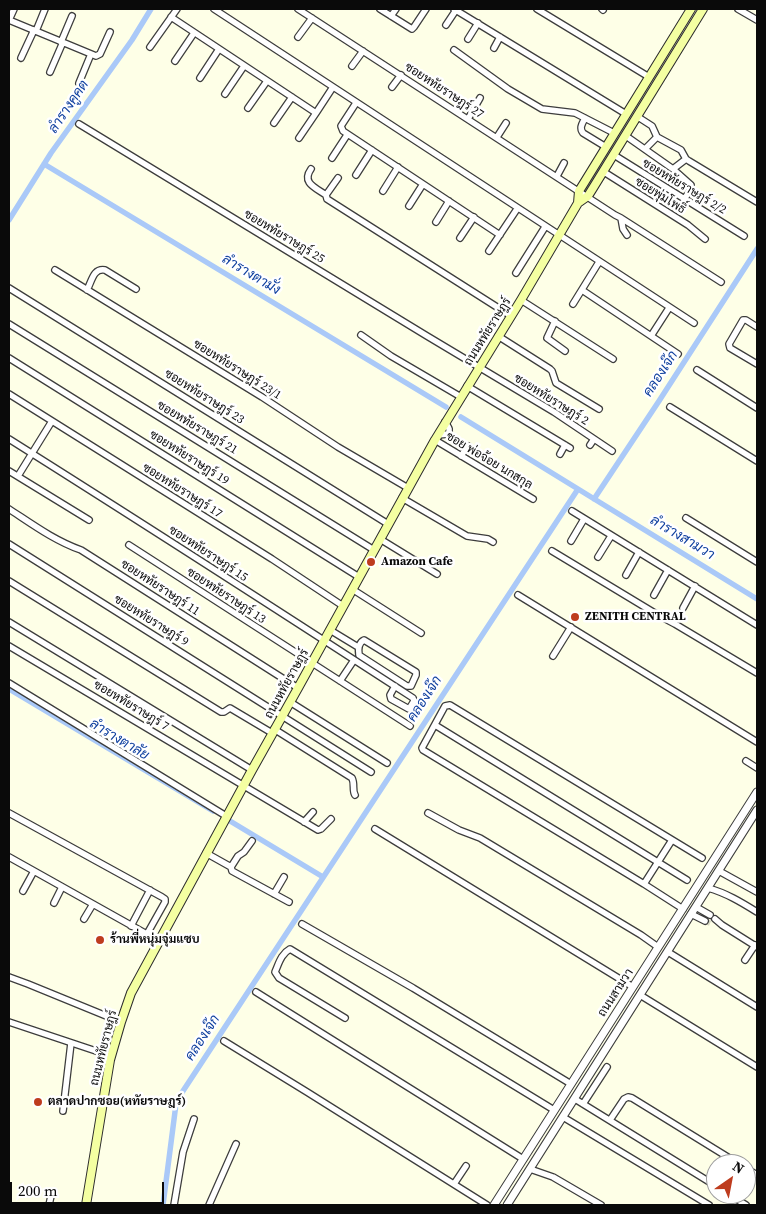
<!DOCTYPE html>
<html>
<head>
<meta charset="utf-8">
<style>
	body { margin:0 }
	#map { position:relative; width:766px; height:1214px; overflow:hidden; background:#feffe7; font-family:"Source Serif 4",serif }
	canvas { display:block }
	.frame { position:absolute; inset:0; border:10px solid #0a0a0a; pointer-events:none }
	.north { position:absolute; left:706px; top:1154px; width:50px; height:50px; box-sizing:border-box; background:#fff; border:1px solid #9d9d9d; border-radius:50%; rotate:33deg; font-size:14px; font-weight:700; line-height:20px; text-align:center; color:#0a0a0a }
	.north::after { content:''; display:block; margin:auto; width:18px; height:22px; background:#be3c1e; clip-path:polygon(50% 0,100% 100%,50% 72%,0 100%) }
	.scale { position:absolute; left:10px; top:1182px; width:154px; height:22px; box-sizing:border-box; border:2px solid #0a0a0a; border-top:0; padding-left:6px; font-size:15px; line-height:18px; white-space:nowrap; color:#0a0a0a; -webkit-text-stroke:4px #fff; paint-order:stroke }
</style>
</head>
<body>
<div id="map">
<canvas width="766" height="1214"></canvas>
<div class="frame"></div>
<div class="north">N</div>
<div class="scale">200 m</div>
</div>
<script>
const c = document.querySelector('canvas').getContext('2d');
c.lineJoin = 'round';
function strokePath(path, color, width, dash) { c.strokeStyle = color; c.lineWidth = width; c.lineCap = dash ? 'butt' : 'round'; c.setLineDash(dash || []); c.stroke(path); }
function write(font, color, halo, rows, align = 'center') {
  c.font = font + ' "Source Serif 4",Sarabun,serif'; c.lineWidth = 5; c.setLineDash([]); c.textBaseline = 'middle'; c.strokeStyle = halo; c.fillStyle = color; for (const [text, x, y, turn = 0] of rows) {
    c.save(); c.translate(x, y); c.rotate((+turn || 0) * Math.PI / 180); c.textAlign = isNaN(turn) ? turn : align; if (halo) c.strokeText(text, 0, 0); c.fillText(text, 0, 0); c.restore();
  }
}
const canal = new Path2D(`
	M 44,164 L 446,407
	M 9,220 L 51,153 L 132,40 L 151,9
	M 461,417 L 578,489
	M 594,499 L 659,401 L 757,249
	M 9,689 L 213,811
	M 230,821 L 323,877
	M 163,1205 L 176,1104 L 181,1094 L 578,489 L 757,599`);
const minorTunnel = new Path2D(`
	M 705,921 L 712,924`);
const minor = new Path2D(`
	M 214,9 L 694,323
	M 298,9 L 615,215 L 621,218 L 623,229 L 627,235
	M 380,9 L 412,29 L 414,27 L 426,9
	M 454,9 L 626,114
	M 537,9 L 649,77
	M 602,9 L 603,10
	M 738,9 L 757,20
	M 391,16 L 396,9
	M 171,17 L 316,113 L 333,87
	M 9,20 L 96,56 L 100,54 L 110,32
	M 9,20 L 14,9
	M 446,25 L 456,10
	M 36,31 L 45,9
	M 298,37 L 312,18
	M 468,39 L 478,23
	M 61,42 L 72,16
	M 150,47 L 177,9
	M 494,48 L 500,37
	M 454,50 L 508,89 L 542,109 L 575,113 L 614,133
	M 21,58 L 34,30
	M 175,61 L 194,33
	M 352,66 L 363,51
	M 50,72 L 63,42
	M 200,78 L 219,49
	M 79,83 L 91,54
	M 392,87 L 401,75
	M 225,94 L 244,66
	M 356,103 L 341,126 L 343,131 L 500,235
	M 248,108 L 267,81
	M 638,117 L 652,126 L 657,137 L 681,150 L 686,159 L 689,161 L 757,202
	M 585,118 C 582,124 579,128 583,133 L 606,147
	M 468,119 L 480,98
	M 274,123 L 292,97
	M 79,124 L 427,336 L 554,412 L 612,451
	M 626,136 L 673,169 L 686,159
	M 497,137 L 506,123
	M 299,138 L 316,113
	M 645,149 L 657,137
	M 614,155 L 744,236
	M 332,158 L 347,135
	M 311,169 C 301,183 316,188 326,195
	M 673,169 L 691,185 L 691,190 L 684,199
	M 604,172 L 688,225 L 705,239
	M 356,175 L 372,150
	M 557,176 L 564,163
	M 338,178 L 326,195 L 327,199 L 511,316
	M 383,191 L 398,167
	M 409,206 L 423,184
	M 621,218 L 721,282
	M 436,222 L 449,201
	M 460,238 L 474,217
	M 489,251 L 517,209
	M 55,270 L 262,397 L 338,447 L 408,488
	M 516,273 L 545,227
	M 9,288 L 388,524
	M 87,290 C 92,281 93,268 105,270 L 136,289
	M 582,290 L 678,354
	M 521,300 L 613,359
	M 573,304 L 599,262
	M 555,321 L 547,338 L 565,351
	M 9,324 L 374,550
	M 757,327 L 746,320 L 743,320 L 729,344 L 730,348 L 757,364
	M 361,335 L 391,356 L 461,397
	M 498,336 L 550,369 L 552,371 L 556,383 L 599,409
	M 651,336 L 669,308
	M 9,358 L 359,577
	M 697,370 L 757,408
	M 467,386 L 570,448
	M 9,394 L 272,559 L 343,606
	M 670,407 L 757,461
	M 438,435 L 448,434 C 451,429 448,427 445,422
	M 9,439 C 144,524 279,611 413,698 L 414,701 L 409,709 L 391,699 L 390,695 L 395,686
	M 435,440 L 533,499
	M 590,445 L 594,439
	M 560,454 L 565,445
	M 461,456 L 468,446
	M 9,471 L 89,520
	M 18,476 L 52,421
	M 402,498 L 467,536 L 488,539 L 493,542
	M 9,509 C 32,524 55,541 81,550 L 298,688
	M 572,511 L 757,625
	M 686,518 L 757,562
	M 380,539 L 437,574
	M 571,541 L 584,519
	M 9,544 L 371,772
	M 129,545 L 410,726
	M 552,551 L 658,615 L 675,624 L 757,673
	M 598,557 L 611,536
	M 626,575 L 639,552
	M 9,581 L 221,712 L 224,712 L 230,708 L 272,733
	M 352,589 L 421,633
	M 518,595 L 757,742
	M 654,595 L 668,570
	M 683,608 L 695,586
	M 9,622 L 252,770
	M 330,630 L 358,647
	M 364,640 L 416,672 L 416,675 L 411,686 L 407,686 L 359,655 C 358,649 358,643 364,640 Z
	M 9,646 L 318,830 L 321,829 L 331,819
	M 553,656 L 571,627
	M 340,681 L 354,660
	M 9,683 L 226,816
	M 290,702 L 387,763
	M 435,725 L 687,880
	M 274,729 L 352,778 C 355,784 352,790 355,795
	M 746,761 L 757,768
	M 9,813 L 162,897 L 165,899 L 165,902 L 147,934
	M 428,813 L 459,830 L 480,838 L 641,935 L 658,947
	M 304,822 L 313,812
	M 375,829 L 633,987
	M 206,853 L 231,867 L 232,871 L 289,902
	M 9,857 L 159,941
	M 231,867 L 238,856 L 244,852 L 252,841
	M 719,871 L 757,892
	M 644,884 L 672,840
	M 708,888 C 726,893 741,902 757,912
	M 23,891 L 34,871
	M 274,894 L 284,877
	M 54,903 L 62,887
	M 696,907 L 710,915
	M 683,909 L 644,884 L 423,750 L 422,748 L 445,706 L 450,705 L 702,858
	M 691,914 L 705,921
	M 84,919 L 93,904
	M 715,919 L 722,925 L 757,947
	M 302,924 L 413,988 L 571,1084
	M 131,926 L 150,890
	M 668,952 L 757,1007
	M 745,960 L 755,945
	M 9,977 L 28,984 L 121,1022
	M 256,992 L 523,1159
	M 640,995 L 757,1067
	M 345,1018 L 279,978 L 275,972 C 279,963 281,954 290,949 L 554,1110
	M 9,1022 L 111,1056
	M 224,1041 L 307,1092 L 487,1205
	M 575,1099 L 716,1186
	M 583,1104 L 607,1067
	M 63,1111 L 71,1043
	M 563,1117 L 709,1205
	M 610,1120 L 624,1099 L 628,1097 L 632,1098 L 739,1164
	M 746,1168 L 757,1175
	M 530,1169 L 553,1177 L 601,1205
	M 454,1184 L 466,1166
	M 728,1194 L 746,1205
	M 49,1205 L 51,1196
	M 174,1205 L 183,1152 L 194,1119
	M 209,1205 L 236,1144`);
const tertiary = new Path2D(`
	M 494,1205 L 757,792
	M 507,1205 L 757,810`);
const secondary = new Path2D(`
	M 578,203 L 588,196 L 593,188 L 703,9
	M 86,1205 L 110,1060 L 121,1022 L 131,993 L 252,770 L 298,688 L 435,440 L 521,300 L 578,203 L 579,191 L 584,183 L 691,9`);
const markers = [
	[371,562,5,"#be3c1e"],
	[575,617,5,"#be3c1e"],
	[100,940,5,"#be3c1e"],
	[38,1102,5,"#be3c1e"]
];
const streetNames = [
	["ซอยหทัยราษฎร์ 27",444,91,33],
	["ซอยหทัยราษฎร์ 2/2",684,187,31],
	["ซอยพุ่มโพธิ์",660,196,32],
	["ซอยหทัยราษฎร์ 25",284,237,31],
	["ถนนหทัยราษฎร์",488,332,-58],
	["ซอยหทัยราษฎร์ 23/1",237,370,32],
	["ซอยหทัยราษฎร์ 23",204,397,32],
	["ซอยหทัยราษฎร์ 2",551,400,32],
	["ซอยหทัยราษฎร์ 21",197,428,31],
	["ซอยหทัยราษฎร์ 19",189,458,32],
	["ซอย พ่อจ้อย นกสกุล",489,461,31],
	["ซอยหทัยราษฎร์ 17",182,491,32],
	["ซอยหทัยราษฎร์ 15",208,554,33],
	["ซอยหทัยราษฎร์ 11",160,588,33],
	["ซอยหทัยราษฎร์ 13",226,596,33],
	["ซอยหทัยราษฎร์ 9",151,621,32],
	["ถนนหทัยราษฎร์",287,684,-61],
	["ซอยหทัยราษฎร์ 7",131,706,31],
	["ถนนสามวา",616,993,-57],
	["ถนนหทัยราษฎร์",104,1048,-76]
];
const poiNames = [
	["Amazon Cafe",381,562],
	["ZENITH CENTRAL",585,617],
	["ร้านพี่หนุ่มจุ่มแซบ",110,940],
	["ตลาดปากซอย(หทัยราษฎร์)",48,1102]
];
const waterNames = [
	["ลำรางคูคต",69,107,-56],
	["ลำรางตามั่ง",251,275,31],
	["คลองเจ๊ก",661,374,-57],
	["ลำรางสามวา",682,538,31],
	["คลองเจ๊ก",425,699,-57],
	["ลำรางตาลัย",119,740,31],
	["คลองเจ๊ก",203,1038,-57]
];
strokePath(canal, '#aac9f8', 5.5);
strokePath(minorTunnel, '#d9dac6', 5.5, [5.5, 3]);
strokePath(minor, '#3d3d3d', 8);
strokePath(tertiary, '#3d3d3d', 9);
strokePath(secondary, '#2c2c2c', 10);
strokePath(minor, '#fff', 5.5);
strokePath(tertiary, '#fff', 7);
strokePath(secondary, '#f4ffa2', 8);
for (const [x, y, r, color] of markers) { const dot = new Path2D(); dot.arc(x, y, r, 0, 2 * Math.PI); c.fillStyle = color; c.fill(dot); strokePath(dot, '#fff', 2); }
write('12px', '#0a0a0a', '#fff', streetNames);
write('bold 12px', '#0a0a0a', '#fff', poiNames, 'left');
write('italic 14px', '#10409f', '#fff', waterNames);
</script>
</body>
</html>
